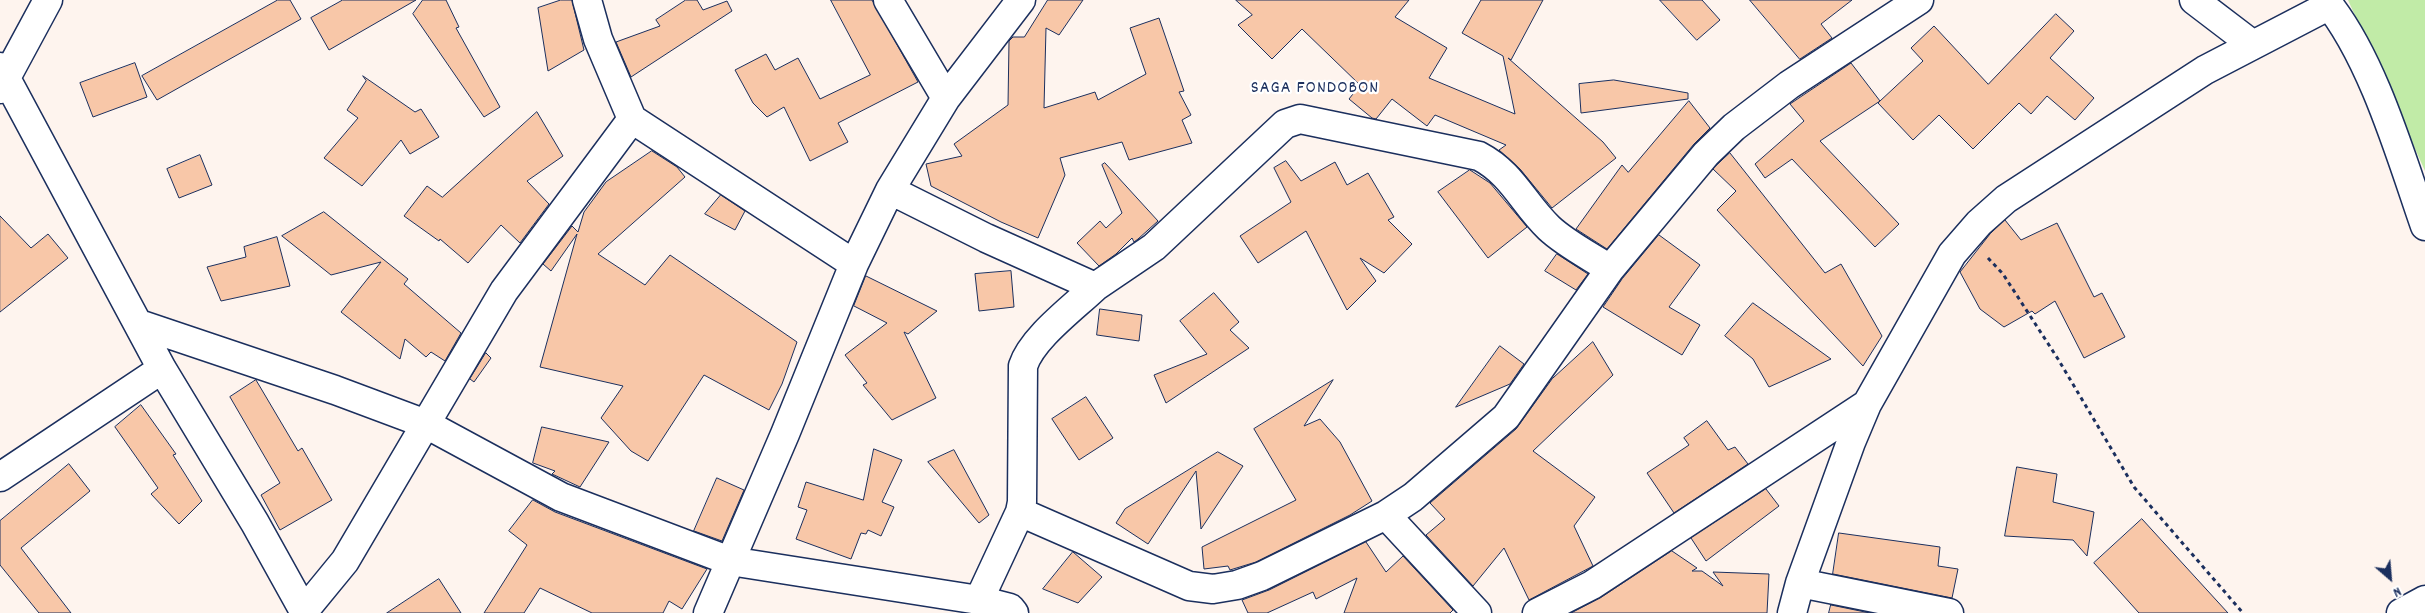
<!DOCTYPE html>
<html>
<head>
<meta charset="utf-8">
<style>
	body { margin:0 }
	#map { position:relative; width:2425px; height:613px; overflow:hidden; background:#fef4ee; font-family:Dekko,sans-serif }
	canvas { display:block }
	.north { position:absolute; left:2365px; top:553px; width:50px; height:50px; -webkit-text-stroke:4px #fff; paint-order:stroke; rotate:153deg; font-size:14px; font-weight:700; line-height:20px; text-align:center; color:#1b2f5e }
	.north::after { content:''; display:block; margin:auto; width:18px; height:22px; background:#1b2f5e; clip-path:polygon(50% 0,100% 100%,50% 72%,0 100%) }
</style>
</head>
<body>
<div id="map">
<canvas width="2425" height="613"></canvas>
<div class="north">N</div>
</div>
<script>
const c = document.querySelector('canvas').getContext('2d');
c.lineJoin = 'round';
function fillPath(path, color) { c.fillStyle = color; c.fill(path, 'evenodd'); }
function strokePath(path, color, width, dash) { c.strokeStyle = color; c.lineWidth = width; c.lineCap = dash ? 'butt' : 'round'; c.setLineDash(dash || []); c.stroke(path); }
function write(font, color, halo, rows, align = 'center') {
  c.font = font + ' Dekko,sans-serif'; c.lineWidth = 4.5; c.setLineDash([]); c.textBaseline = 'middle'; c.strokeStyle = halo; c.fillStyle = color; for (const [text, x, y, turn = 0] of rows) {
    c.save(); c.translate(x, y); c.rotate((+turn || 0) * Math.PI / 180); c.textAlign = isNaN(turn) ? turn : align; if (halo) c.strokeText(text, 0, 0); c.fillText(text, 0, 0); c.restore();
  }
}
const green = new Path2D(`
	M 2348,0 L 2425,0 L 2425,171 Z`);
const building = new Path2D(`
	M 278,0 L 290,0 L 301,19 L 157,100 L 142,76 Z
	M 343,0 L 416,0 L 329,50 L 311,18 Z
	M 423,0 L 446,0 L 459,27 L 456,28 L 500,107 L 484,117 L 413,14 Z
	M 561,0 L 572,0 L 584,50 L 548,71 L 538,8 Z
	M 686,0 L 697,0 L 703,10 L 727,1 L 732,11 L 631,77 L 616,42 L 660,26 L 656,20 Z
	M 831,0 L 872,0 L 918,82 L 838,123 L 848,142 L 810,161 L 784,107 L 767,117 L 753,103 L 735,70 L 766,54 L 775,70 L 798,58 L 820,99 L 870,75 Z
	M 1048,0 L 1083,0 L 1059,35 L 1046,28 L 1044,108 L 1095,92 L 1098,100 L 1146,74 L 1130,28 L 1159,18 L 1184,91 L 1179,92 L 1191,115 L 1182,120 L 1192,143 L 1129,160 L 1122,142 L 1060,158 L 1065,175 L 1038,238 L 1001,222 L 931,186 L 926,164 L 962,156 L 954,144 L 1008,105 L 1009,41 L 1013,37 L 1024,37 Z
	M 1236,0 L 1409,0 L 1395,17 L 1447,48 L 1429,78 L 1515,114 L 1503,56 L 1462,33 L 1481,0 L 1543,0 L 1511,60 L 1508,58 L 1603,142 L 1616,158 L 1552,208 L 1520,169 L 1499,150 L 1506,145 L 1435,115 L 1427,126 L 1392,99 L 1376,119 L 1372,118 L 1349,99 L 1360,85 L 1302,29 L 1272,59 L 1238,25 L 1252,15 Z
	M 1660,0 L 1702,0 L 1720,20 L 1697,40 Z
	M 1750,0 L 1852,0 L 1821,24 L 1832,38 L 1800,59 Z
	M 2056,14 L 2074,31 L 2050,58 L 2094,98 L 2075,120 L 2047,96 L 2031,114 L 2019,103 L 1973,149 L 1939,115 L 1913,140 L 1878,103 L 1880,101 L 1820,141 L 1899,224 L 1875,247 L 1792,159 L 1765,178 L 1755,164 L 1804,121 L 1790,104 L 1851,63 L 1880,101 L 1923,61 L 1911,48 L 1934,26 L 1988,84 Z
	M 135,63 L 147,97 L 93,117 L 80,83 Z
	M 363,76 L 415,112 L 421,109 L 439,137 L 410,154 L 401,140 L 362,186 L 324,158 L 358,118 L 347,110 L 366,81 Z
	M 1614,80 L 1688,93 L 1688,99 L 1581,113 L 1579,84 Z
	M 1689,101 L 1710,128 L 1694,144 L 1607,249 L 1576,229 L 1622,165 L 1628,172 Z
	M 537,112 L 563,156 L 527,181 L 549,204 L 520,243 L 501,225 L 468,263 L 440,239 L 439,241 L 404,216 L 427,186 L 442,197 Z
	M 652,151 L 677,167 L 685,177 L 598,254 L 645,285 L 670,255 L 797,342 L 782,384 L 769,410 L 704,375 L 648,461 L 631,451 L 601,418 L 623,386 L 540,367 L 577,234 L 551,271 L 543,264 L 572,226 L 578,232 L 584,212 L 606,182 Z
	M 1730,153 L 1825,273 L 1841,264 L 1882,336 L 1863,366 L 1717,210 L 1736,191 L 1713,169 Z
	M 200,155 L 212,185 L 179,198 L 167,169 Z
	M 1286,161 L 1301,181 L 1335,162 L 1347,185 L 1368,173 L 1394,217 L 1388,220 L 1412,244 L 1384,273 L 1360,258 L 1376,281 L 1347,310 L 1306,231 L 1258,263 L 1240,236 L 1291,202 L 1274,168 Z
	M 1105,163 L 1158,221 L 1138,239 L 1134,242 L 1132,238 L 1116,254 L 1099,266 L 1077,243 L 1100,221 L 1106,228 L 1122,213 L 1102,165 Z
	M 1470,170 L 1490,183 L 1527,227 L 1488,258 L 1438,192 Z
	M 721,195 L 745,211 L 735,230 L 705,214 Z
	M 324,212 L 408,279 L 404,284 L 461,333 L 445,361 L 431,352 L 426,357 L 405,339 L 400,359 L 341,312 L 381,262 L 331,275 L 282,236 Z
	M 0,216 L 31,248 L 48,234 L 68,258 L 0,312 Z
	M 2005,220 L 2021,240 L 2057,223 L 2094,297 L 2102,293 L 2125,337 L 2084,358 L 2055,301 L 2035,314 L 2032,311 L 2004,327 L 1980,309 L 1960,272 L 1990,234 Z
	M 1659,235 L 1700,265 L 1669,307 L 1700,325 L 1682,355 L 1603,307 L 1622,279 Z
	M 277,237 L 290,286 L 221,301 L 207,267 L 246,257 L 244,247 Z
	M 1557,254 L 1588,274 L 1576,290 L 1545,271 Z
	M 1011,271 L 1014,307 L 979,311 L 975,274 Z
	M 866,276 L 937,311 L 908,334 L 904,332 L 936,398 L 892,420 L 863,385 L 867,383 L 845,355 L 887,323 L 854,306 Z
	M 1214,293 L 1239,322 L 1230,330 L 1249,348 L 1166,403 L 1154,375 L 1207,354 L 1180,321 Z
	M 1753,303 L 1831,359 L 1769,387 L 1753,359 L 1725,336 Z
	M 1100,309 L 1142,315 L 1139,341 L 1097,335 Z
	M 1593,342 L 1613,375 L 1533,451 L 1595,497 L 1574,526 L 1593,566 L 1529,600 L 1504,548 L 1473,586 L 1426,535 L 1445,519 L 1430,503 L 1516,429 L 1552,379 Z
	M 1500,346 L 1524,364 L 1510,384 L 1456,407 Z
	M 486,353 L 491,358 L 474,382 L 470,379 Z
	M 256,380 L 298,451 L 302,448 L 332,500 L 280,530 L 261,495 L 280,483 L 230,397 Z
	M 1333,380 L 1304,426 L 1320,419 L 1340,442 L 1372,501 L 1350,515 L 1256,562 L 1230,570 L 1228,566 L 1204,569 L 1202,547 L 1296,500 L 1254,429 Z
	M 1086,397 L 1113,438 L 1079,460 L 1052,419 Z
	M 141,405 L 176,454 L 173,455 L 202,501 L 179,524 L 151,494 L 158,488 L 115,427 Z
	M 1707,421 L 1728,450 L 1735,447 L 1748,464 L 1674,513 L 1647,473 L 1689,445 L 1684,438 Z
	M 542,427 L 609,442 L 580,487 L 552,474 L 555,471 L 533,463 Z
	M 874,449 L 902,460 L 882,502 L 894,507 L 881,536 L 868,530 L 866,534 L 861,533 L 851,559 L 796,539 L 807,510 L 798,507 L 806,482 L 863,500 Z
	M 954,450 L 989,515 L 979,523 L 928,462 Z
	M 1218,452 L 1243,466 L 1201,529 L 1196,471 L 1148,544 L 1116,523 L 1125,509 Z
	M 69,464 L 90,491 L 21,548 L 71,613 L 39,613 L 0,565 L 0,521 Z
	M 2017,467 L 2057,474 L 2053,502 L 2094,512 L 2087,556 L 2073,540 L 2005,536 Z
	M 717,478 L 744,490 L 722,541 L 694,531 Z
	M 1766,489 L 1779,506 L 1706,561 L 1691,538 Z
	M 533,500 L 555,512 L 707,569 L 682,609 L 669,601 L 663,613 L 592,613 L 540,588 L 524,613 L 484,613 L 527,545 L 509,531 Z
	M 2142,519 L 2228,613 L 2139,613 L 2094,563 Z
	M 1839,533 L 1940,547 L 1938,566 L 1958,569 L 1952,598 L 1833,574 Z
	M 1366,542 L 1386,572 L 1403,556 L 1453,610 L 1450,613 L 1344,613 L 1357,578 L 1316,599 L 1313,592 L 1267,613 L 1248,613 L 1242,600 L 1269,590 Z
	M 1672,551 L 1697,568 L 1692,571 L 1702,571 L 1723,586 L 1713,572 L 1769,574 L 1767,613 L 1571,613 L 1600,598 Z
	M 1073,552 L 1102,577 L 1078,603 L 1043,589 Z
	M 439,579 L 461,613 L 387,613 Z
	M 1831,605 L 1870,613 L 1829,613 Z`);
const path = new Path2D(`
	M 1988,258 L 2003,274 L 2058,359 L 2134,487 L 2243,613`);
const street = new Path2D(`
	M 587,0 L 598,39 L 632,119 L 854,264
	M 888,0 L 946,98
	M 2194,0 L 2253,45
	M 2325,0 C 2372,56 2401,157 2425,226
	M 0,67 L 162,369 L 255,523 L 305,613
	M 0,89 L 48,0
	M 890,190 L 986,238 L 1095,287 C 1073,308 1032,338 1023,366 L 1022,502 L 1020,512 L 979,600
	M 1095,287 L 1154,247 L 1285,124 L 1300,119 L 1479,156 C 1513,174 1522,202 1549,228 C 1566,244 1590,256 1610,269
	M 139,324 L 335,390 L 426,424 L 561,497 L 730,561 L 979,600 L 1010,608 L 1014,613
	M 0,477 L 162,369
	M 1020,512 L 1189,586 L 1213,589 L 1237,585 L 1262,576 L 1386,515 L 1413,497 L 1506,417 L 1610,269 L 1706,154 L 1734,127 L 1789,85 L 1919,0
	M 1386,515 L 1477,613
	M 1800,583 L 1949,613
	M 304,611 L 345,561 L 504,291 L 632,119
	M 708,613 L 785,434 L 854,264 L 890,190 L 946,98 L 1021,0
	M 1537,613 L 1592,585 L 1867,404
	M 1792,613 L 1800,583 L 1851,442 L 1867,404 L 1952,254 L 1979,223 L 2006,199 L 2205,70 L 2330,5
	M 2401,613 L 2425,600`);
const neighbourhoodNames = [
	["SAGA FONDOBON",1315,90]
];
fillPath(green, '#c1eba7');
fillPath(building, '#f8c7a8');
strokePath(building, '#1b2f5e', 1);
strokePath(street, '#1b2f5e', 31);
strokePath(path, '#1b2f5e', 3, [4, 4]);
strokePath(street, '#fff', 28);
c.letterSpacing = '1px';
write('18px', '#1b2f5e', '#fff', neighbourhoodNames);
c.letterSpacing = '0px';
</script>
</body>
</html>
